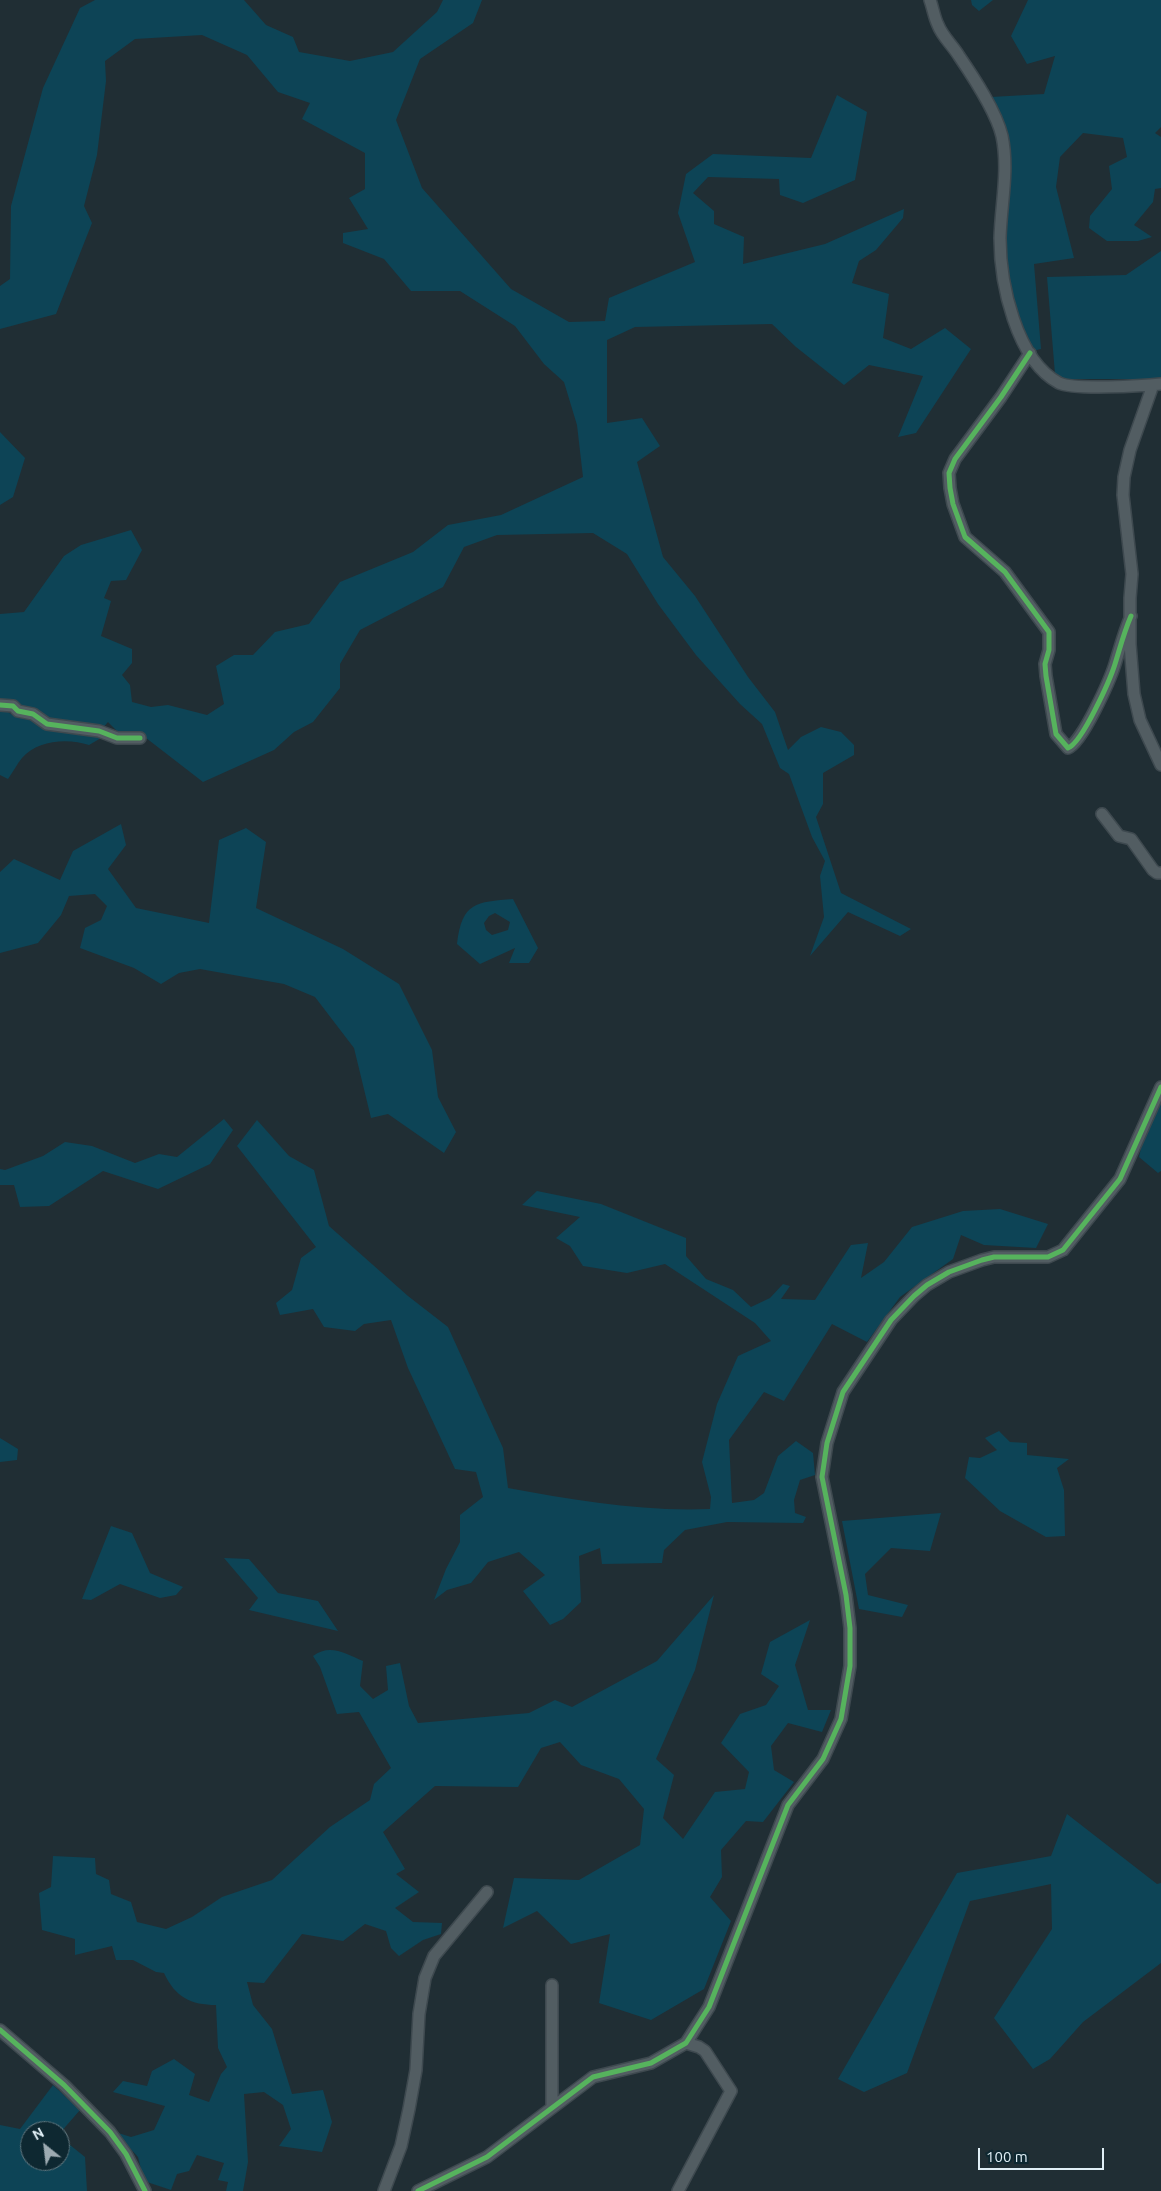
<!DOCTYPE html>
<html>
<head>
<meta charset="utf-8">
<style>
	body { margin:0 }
	#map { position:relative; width:1161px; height:2191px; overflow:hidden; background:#202e34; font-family:Ubuntu,sans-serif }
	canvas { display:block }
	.north { position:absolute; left:20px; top:2121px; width:50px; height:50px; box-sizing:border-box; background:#0e2831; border:1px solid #627880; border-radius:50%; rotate:331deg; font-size:14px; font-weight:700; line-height:20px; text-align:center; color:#e0eff6 }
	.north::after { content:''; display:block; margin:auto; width:18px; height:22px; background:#9dabb2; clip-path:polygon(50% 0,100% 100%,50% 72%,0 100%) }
	.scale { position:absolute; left:978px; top:2148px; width:126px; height:22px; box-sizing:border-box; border:2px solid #e0eff6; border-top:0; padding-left:6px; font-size:15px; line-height:18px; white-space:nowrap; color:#e0eff6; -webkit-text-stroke:4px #0e2831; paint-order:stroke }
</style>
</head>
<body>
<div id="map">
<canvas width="1161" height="2191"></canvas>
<div class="north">N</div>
<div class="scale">100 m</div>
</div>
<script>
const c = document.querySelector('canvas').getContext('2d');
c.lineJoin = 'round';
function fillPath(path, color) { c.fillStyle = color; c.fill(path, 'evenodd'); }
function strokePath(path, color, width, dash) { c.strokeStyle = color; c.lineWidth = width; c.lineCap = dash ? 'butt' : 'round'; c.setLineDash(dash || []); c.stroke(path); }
const green = new Path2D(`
	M 95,0 L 244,0 L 266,25 L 293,37 L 299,52 L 350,61 L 393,52 L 437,12 L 443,0 L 482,0 L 473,23 L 420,59 L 396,120 L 422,188 L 511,289 L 569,322 L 605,321 L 609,298 L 695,262 L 678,213 L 686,174 L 713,154 L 811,158 L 837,95 L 867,112 L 855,180 L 803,203 L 780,195 L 779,179 L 708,177 L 693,193 L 714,211 L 714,224 L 744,237 L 743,264 L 825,244 L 904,209 L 903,218 L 876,250 L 859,261 L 852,283 L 889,294 L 883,338 L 911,349 L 945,328 L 971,349 L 916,433 L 898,437 L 923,376 L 869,365 L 844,385 L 796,347 L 772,324 L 635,327 L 607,340 L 607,423 L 642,418 L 660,446 L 637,462 L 663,557 L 695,596 L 748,677 L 775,712 L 788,750 L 801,737 L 821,727 L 841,732 L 854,745 L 854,755 L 823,773 L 823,804 L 816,817 L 841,893 L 911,929 L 900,936 L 848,912 L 810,956 L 824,917 L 820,876 L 825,861 L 812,837 L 789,774 L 780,768 L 762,724 L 740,704 L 696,655 L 658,604 L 627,554 L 593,533 L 497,535 L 464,547 L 443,587 L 360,630 L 340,664 L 340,688 L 313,722 L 294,732 L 274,750 L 203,782 L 137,731 L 120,734 L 108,722 L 101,730 L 48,722 L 0,703 L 0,614 L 24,612 L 64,556 L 81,545 L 131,530 L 142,550 L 126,580 L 111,581 L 104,598 L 111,601 L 101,636 L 132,649 L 132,663 L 122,675 L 130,685 L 132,702 L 151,707 L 168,705 L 207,715 L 224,704 L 216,666 L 234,655 L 253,655 L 275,632 L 309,624 L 340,582 L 413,552 L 448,525 L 501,515 L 583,477 L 577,425 L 564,382 L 544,364 L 515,326 L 460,291 L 411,291 L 384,259 L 343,243 L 343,233 L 368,229 L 349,198 L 365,189 L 365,153 L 302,119 L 310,103 L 278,92 L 247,55 L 202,35 L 135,39 L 105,61 L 106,81 L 97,155 L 84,206 L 92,223 L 56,314 L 0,329 L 0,286 L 10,279 L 11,206 L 43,88 L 80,8 Z
	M 971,0 L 993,0 L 979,11 L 972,5 Z
	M 1028,0 L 1161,0 L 1161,127 L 1155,133 L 1161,137 L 1161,188 L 1155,189 L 1153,202 L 1134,225 L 1152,237 L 1138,241 L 1107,241 L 1089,228 L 1090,216 L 1112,189 L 1109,166 L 1127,157 L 1123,138 L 1083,133 L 1060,157 L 1056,187 L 1074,258 L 1034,264 L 1041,349 L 1032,351 L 1018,322 L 1005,274 L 1004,240 L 1009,189 L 991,97 L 1044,94 L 1055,56 L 1027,64 L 1011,36 Z
	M 1161,251 L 1161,379 L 1064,379 L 1055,374 L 1047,277 L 1126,275 Z
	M 0,432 L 25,458 L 13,497 L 0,505 Z
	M 0,707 L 14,716 L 31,716 L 68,730 L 101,738 L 89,745 C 68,738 37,740 22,758 C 17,764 13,772 8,779 L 0,775 Z
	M 121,824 L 126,845 L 108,869 L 136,908 L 209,923 L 219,840 L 246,828 L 266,842 L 256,908 L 343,949 L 399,984 L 432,1050 L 438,1097 L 456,1132 L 444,1153 L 388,1114 L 371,1118 L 354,1048 L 315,997 L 284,984 L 200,969 L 179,973 L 161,984 L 134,968 L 80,948 L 85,928 L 101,920 L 107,906 L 95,894 L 69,896 L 61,915 L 38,943 L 0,953 L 0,872 L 14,859 L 60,880 L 73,851 Z
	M 513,899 L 538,948 L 529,963 L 509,963 L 515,948 L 480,964 L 457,944 C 462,902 476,902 513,899 ZM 495,913 L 510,922 L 508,930 L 492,935 L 486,930 L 484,923 L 489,916 Z
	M 1161,1099 L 1161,1171 L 1158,1173 L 1139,1157 L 1145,1130 Z
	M 224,1119 L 233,1130 L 210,1164 L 158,1189 L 103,1171 L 49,1206 L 20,1207 L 14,1185 L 0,1185 L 0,1169 L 5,1170 L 43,1156 L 65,1142 L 92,1146 L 135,1163 L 159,1154 L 177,1157 Z
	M 257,1120 L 289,1156 L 314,1170 L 329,1226 L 408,1296 L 448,1327 L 503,1448 L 508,1488 C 574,1500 643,1512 710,1509 L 711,1497 L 702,1462 L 717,1404 L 738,1356 L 771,1341 L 755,1323 L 665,1264 L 627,1273 L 583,1266 L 570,1246 L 556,1238 L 580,1217 L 522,1205 L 537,1191 L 601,1204 L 686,1238 L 686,1256 L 706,1279 L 733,1290 L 751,1307 L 770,1298 L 783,1284 L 790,1286 L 781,1299 L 815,1300 L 851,1245 L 868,1243 L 861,1278 L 884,1262 L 912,1227 L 963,1211 L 1000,1209 L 1048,1224 L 1036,1248 L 984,1245 L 961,1235 L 953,1259 L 900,1297 L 867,1342 L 832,1324 L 784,1401 L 764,1392 L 729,1440 L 732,1503 L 754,1500 L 764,1493 L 778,1456 L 796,1441 L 813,1453 L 815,1475 L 800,1480 L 794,1500 L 795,1513 L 806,1517 L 803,1523 L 727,1522 L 685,1530 L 664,1550 L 662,1563 L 602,1564 L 600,1548 L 579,1556 L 581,1602 L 563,1619 L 550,1625 L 523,1591 L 545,1575 L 519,1552 L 488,1562 L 471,1583 L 447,1590 L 434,1600 L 446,1569 L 460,1542 L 460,1515 L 483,1497 L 476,1472 L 455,1469 L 408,1368 L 391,1320 L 364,1324 L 355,1331 L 324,1327 L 313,1309 L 280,1315 L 276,1303 L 292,1290 L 301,1258 L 316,1247 L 237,1146 Z
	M 999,1431 L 1010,1442 L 1027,1443 L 1027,1455 L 1069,1459 L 1057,1468 L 1064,1490 L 1065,1536 L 1046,1537 L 1000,1511 L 965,1478 L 969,1457 L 980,1458 L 997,1450 L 985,1438 Z
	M 0,1438 L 18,1449 L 17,1460 L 0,1462 Z
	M 941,1513 L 930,1551 L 891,1548 L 865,1574 L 868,1595 L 908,1605 L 902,1617 L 859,1609 L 842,1521 Z
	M 111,1526 L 132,1533 L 150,1573 L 183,1587 L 176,1595 L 160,1598 L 120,1584 L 91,1600 L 82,1599 Z
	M 224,1558 L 249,1559 L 278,1593 L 318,1601 L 338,1631 L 249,1610 L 258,1598 Z
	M 714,1595 L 695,1670 L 656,1759 L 674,1775 L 663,1818 L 683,1839 L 715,1792 L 745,1789 L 749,1772 L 721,1743 L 740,1714 L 766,1705 L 779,1686 L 761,1674 L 770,1642 L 810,1620 L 795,1665 L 808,1710 L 831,1710 L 822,1732 L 788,1723 L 771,1746 L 774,1770 L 794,1782 L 763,1822 L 746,1821 L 721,1850 L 722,1877 L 710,1897 L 731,1921 L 704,1989 L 651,2020 L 599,2003 L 610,1934 L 571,1944 L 537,1911 L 503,1928 L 514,1878 L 579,1880 L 640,1845 L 644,1809 L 619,1779 L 581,1765 L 560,1742 L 541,1748 L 518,1787 L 435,1786 L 383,1832 L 405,1869 L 396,1874 L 419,1892 L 395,1908 L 413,1922 L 442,1923 L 441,1934 L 423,1940 L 399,1956 L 391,1948 L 386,1931 L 365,1924 L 343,1941 L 302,1934 L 264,1983 L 247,1982 L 253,2005 L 272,2029 L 292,2094 L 323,2090 L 332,2122 L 322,2152 L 279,2146 L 291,2129 L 283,2105 L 264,2092 L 244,2094 L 248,2162 L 243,2191 L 226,2191 L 228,2182 L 218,2180 L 224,2163 L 197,2155 L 189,2171 L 177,2174 L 171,2190 L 144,2181 L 138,2157 L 115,2132 L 131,2137 L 154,2130 L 165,2106 L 113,2092 L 123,2081 L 147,2086 L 152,2071 L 174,2059 L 195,2074 L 189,2095 L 209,2102 L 221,2074 L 227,2067 L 218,2048 L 216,2005 C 191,2005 175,1997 164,1973 L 156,1972 L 133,1960 L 116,1960 L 112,1946 L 75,1955 L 75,1939 L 42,1930 L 39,1893 L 51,1887 L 53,1856 L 95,1858 L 96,1874 L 109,1880 L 111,1894 L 131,1902 L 137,1922 L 166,1929 L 192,1917 L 222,1897 L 272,1880 L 330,1827 L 370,1800 L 374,1784 L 391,1768 L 359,1712 L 337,1714 L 320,1667 L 313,1656 C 330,1643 346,1654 363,1661 L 360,1686 L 373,1699 L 388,1690 L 386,1666 L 400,1663 L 409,1706 L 418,1723 L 529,1713 L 555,1700 L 572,1707 L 657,1661 Z
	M 1067,1814 L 1157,1884 L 1161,1883 L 1161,1963 L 1083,2022 L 1050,2059 L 1033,2069 L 994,2018 L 1052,1929 L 1051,1884 L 970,1901 L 907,2073 L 864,2092 L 838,2079 L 957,1873 L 1051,1856 Z
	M 53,2085 L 80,2110 L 60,2133 L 60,2131 L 30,2131 L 30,2161 L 60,2161 L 60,2137 L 85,2157 L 87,2191 L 0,2191 L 0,2125 L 20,2129 Z`);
const minor = new Path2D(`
	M 930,0 C 933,8 934,17 938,25 C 942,36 953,46 959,56 C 974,78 996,111 1002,136 C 1009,170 1001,204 1000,238 C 1000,283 1016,360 1059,383 C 1073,390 1143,386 1161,384
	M 1030,353 L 1001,397 L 955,459 L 949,473 L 950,488 L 953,504 L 965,537 L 1005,572 L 1049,632 L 1049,650 L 1045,664 L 1046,676 L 1056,734 L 1068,748 C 1082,743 1110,680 1115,664 C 1120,648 1124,632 1131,616
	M 1153,385 L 1130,450 L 1124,477 L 1123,495 L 1132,574 L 1130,598 L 1130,644 L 1134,694 L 1140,720 L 1161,765
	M 0,705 L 13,706 L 18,711 L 33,714 L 47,724 L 99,731 L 117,738 L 140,738
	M 1102,814 L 1119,836 L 1131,839 L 1153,870 L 1157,873 L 1161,873
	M 0,2030 L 64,2085 L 110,2132 L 126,2154 L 145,2191
	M 552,2107 L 552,1985
	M 384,2191 L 401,2146 L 409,2109 L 416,2070 L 419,2014 L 425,1978 L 434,1956 L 487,1892
	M 418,2191 L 487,2157 L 593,2077 L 651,2063 L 686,2043 L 709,2007 L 788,1805 L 823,1759 L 841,1719 L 850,1666 L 850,1628 L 846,1595 L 822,1477 L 827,1443 L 843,1392 L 891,1320 L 914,1296 L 927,1285 L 949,1272 L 982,1260 L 994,1257 L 1048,1257 L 1063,1250 L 1120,1179 L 1161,1087
	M 678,2191 L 731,2091 L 705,2051 L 699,2047 L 686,2043`);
const cycleway = new Path2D(`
	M 1030,353 L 1001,397 L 955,459 L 949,473 L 950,488 L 953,504 L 965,537 L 1005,572 L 1049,632 L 1049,650 L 1045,664 L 1046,676 L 1056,734 L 1068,748 C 1082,743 1110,680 1115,664 C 1120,648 1124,632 1131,616
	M 0,705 L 13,706 L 18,711 L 33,714 L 47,724 L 99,731 L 117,738 L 140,738
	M 0,2030 L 64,2085 L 110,2132 L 126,2154 L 145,2191
	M 418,2191 L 487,2157 L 593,2077 L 651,2063 L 686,2043 L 709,2007 L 788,1805 L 823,1759 L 841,1719 L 850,1666 L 850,1628 L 846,1595 L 822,1477 L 827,1443 L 843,1392 L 891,1320 L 914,1296 L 927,1285 L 949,1272 L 982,1260 L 994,1257 L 1048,1257 L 1063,1250 L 1120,1179 L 1161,1087`);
fillPath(green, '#0d4456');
strokePath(minor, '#3e494f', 14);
strokePath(minor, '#525d62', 11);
strokePath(cycleway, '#56b35d', 5);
</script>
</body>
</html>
